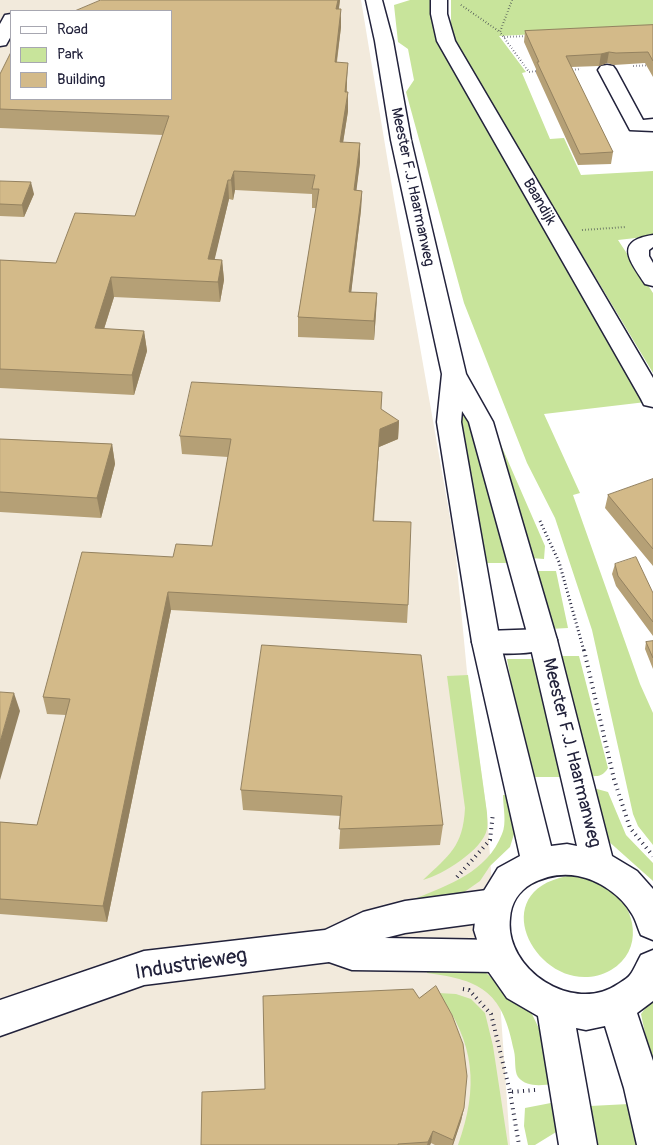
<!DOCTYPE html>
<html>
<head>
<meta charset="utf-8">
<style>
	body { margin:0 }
	#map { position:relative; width:653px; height:1145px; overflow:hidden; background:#fff; font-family:Pangolin,sans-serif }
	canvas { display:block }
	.legend { position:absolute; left:10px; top:10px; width:162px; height:90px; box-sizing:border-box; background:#fff; border:1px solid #a7a7b1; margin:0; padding:6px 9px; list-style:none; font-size:15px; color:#22223b }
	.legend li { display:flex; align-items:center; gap:10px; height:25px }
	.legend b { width:25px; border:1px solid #a7a7b1 }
</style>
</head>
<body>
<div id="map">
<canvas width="653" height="1145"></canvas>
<ul class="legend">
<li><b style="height:6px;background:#fff"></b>Road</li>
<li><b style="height:14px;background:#c8e49b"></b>Park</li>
<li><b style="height:14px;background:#d3ba89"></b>Building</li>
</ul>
</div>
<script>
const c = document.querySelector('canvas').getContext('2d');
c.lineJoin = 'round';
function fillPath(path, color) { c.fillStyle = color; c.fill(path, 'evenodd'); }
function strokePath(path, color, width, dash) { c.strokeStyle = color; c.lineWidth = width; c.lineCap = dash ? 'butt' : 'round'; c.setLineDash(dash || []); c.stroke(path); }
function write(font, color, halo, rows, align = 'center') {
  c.font = font + ' Pangolin,sans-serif'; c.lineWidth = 4; c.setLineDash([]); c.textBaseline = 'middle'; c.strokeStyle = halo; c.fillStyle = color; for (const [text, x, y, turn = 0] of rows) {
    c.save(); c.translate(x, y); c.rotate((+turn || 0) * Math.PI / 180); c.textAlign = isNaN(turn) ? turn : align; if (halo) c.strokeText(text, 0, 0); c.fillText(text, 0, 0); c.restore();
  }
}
const built = new Path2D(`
	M 0,0 L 361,0 L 394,199 L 455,546 L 467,672 L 487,813 L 510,1145 L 0,1145 ZM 11,11 L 171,11 L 171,99 L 11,99 Z`);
const green = new Path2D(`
	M 410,0 L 431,0 L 431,11 L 435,30 L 646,402 L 544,414 L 580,493 L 573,495 L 640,684 L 653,713 L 653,845 L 638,826 L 633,814 L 592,630 L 555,518 L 527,463 L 464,303 L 406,92 L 414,80 L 408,49 L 398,42 L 394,5 Z
	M 451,0 L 653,0 L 653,28 L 499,36 L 526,72 L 522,73 L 550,139 L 564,138 L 581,175 L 653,171 L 653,236 L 618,240 L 653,293 L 653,373 L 458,48 L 451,26 Z
	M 454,398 L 463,399 L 513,563 L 487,563 Z
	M 498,438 L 545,546 L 544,559 L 531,558 Z
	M 537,571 L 556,571 L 568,628 L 549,629 Z
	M 560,656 L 579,656 L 608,768 C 602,778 596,776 586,776 Z
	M 507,659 L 537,659 L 564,777 L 528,777 Z
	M 468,675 L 487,813 C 487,818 488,824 487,829 C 483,850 442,875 423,880 C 449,855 463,847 465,808 L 447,676 Z
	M 597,789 L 608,792 L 626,835 L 653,863 L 653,881 L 606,839 L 591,791 Z
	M 503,795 L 509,795 L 515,831 L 510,847 L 490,866 L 480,881 L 460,895 L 416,904 L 414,899 C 449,885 487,872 502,834 C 507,823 503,807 503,795 Z
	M 574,875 C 586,877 599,880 609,887 C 637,908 644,951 611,970 C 545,1007 473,888 574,875 Z
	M 427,966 L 479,967 L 531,1012 L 547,1045 L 554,1084 C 542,1085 527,1088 518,1077 C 514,1071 516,1059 514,1051 C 503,994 484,980 427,973 Z
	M 438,993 L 456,994 L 471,999 L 485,1013 L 493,1046 L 508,1145 L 458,1145 C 479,1087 475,1043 438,993 Z
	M 653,998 L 653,1071 L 641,1014 Z
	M 556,1102 L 561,1129 L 535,1145 L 528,1145 L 524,1126 L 525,1108 Z
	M 629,1104 L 637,1145 L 598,1145 L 590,1106 Z`);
const pathFar2 = new Path2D(`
	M 512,0 L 500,32 L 529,72 L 538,71
	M 461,5 L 500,32
	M 504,37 L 528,36
	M 633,66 L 653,65
	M 569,70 L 581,69
	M 582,230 L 626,227`);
const pathFar1 = new Path2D(`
	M 540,521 L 559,562 L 584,651`);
const path = new Path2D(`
	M 584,650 L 614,779 L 630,828 L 653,856
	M 457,877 L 490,840 L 493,813
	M 463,989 L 469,990 L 491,1014 L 510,1092 L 535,1090
	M 510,1092 L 519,1145`);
const minor = new Path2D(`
	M 431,0 L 447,0 L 447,14 L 455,41 L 653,378 L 653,407 L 644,405 L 641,399 L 437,41 L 431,14 Z
	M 11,14 L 11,36 L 6,45 L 0,46 L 0,24 L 5,15 Z
	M 607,65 L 613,66 L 616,70 L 643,120 L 653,119 L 653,131 L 630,130 L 598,70 L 601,66 Z
	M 653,235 L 653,247 L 649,250 L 649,256 L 653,263 L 653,286 L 645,284 C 630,261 613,241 653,235 Z
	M 543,629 L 553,632 L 557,640 L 553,648 C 534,654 495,656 476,650 L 472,642 L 476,634 L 486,631 Z
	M 494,889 L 506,894 L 511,905 L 506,916 L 494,921 L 405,933 L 385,938 L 498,940 L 510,944 L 515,956 L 510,968 L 498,972 L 352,970 L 329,962 L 144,985 L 0,1036 L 0,1000 L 144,951 L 325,930 L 363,912 L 405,901 Z`);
const secondary = new Path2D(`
	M 366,0 L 382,0 L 393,41 L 411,140 L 466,374 L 493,422 L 557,640 L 612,856 L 637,871 L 653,889 L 653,940 L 641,935 C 638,929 636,920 632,914 C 621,895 599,880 578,876 C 561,873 546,876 531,884 C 519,891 511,903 510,918 C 504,969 573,1015 618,984 C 621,982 627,979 630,975 C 634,970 637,962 641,955 L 653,950 L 653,1001 L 637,1013 L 653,1061 L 653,1145 L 637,1145 L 624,1088 L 605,1026 L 586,1030 L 576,1028 L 597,1145 L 559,1145 L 538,1016 L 507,998 L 486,968 L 474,930 L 477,905 L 482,894 L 498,868 L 520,856 L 472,642 L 437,422 L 442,374 L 391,140 L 375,41 ZM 462,411 L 469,422 L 529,640 L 577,846 L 567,844 L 551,846 L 500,642 L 461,422 Z`);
const wall = new Path2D(`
	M 340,0 L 339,9 L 341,27 L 337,62 L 347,81 L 347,92 L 348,92 L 348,111 L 343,143 L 360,143 L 360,162 L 356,190 L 362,191 L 361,210 L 351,292 L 377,293 L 376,313 L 374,340 L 298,337 L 298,317 L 316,208 L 312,208 L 312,194 L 235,190 L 233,200 L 229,199 L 214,260 L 222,260 L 224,280 L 220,302 L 114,297 L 104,329 L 144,331 L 147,351 L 134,395 L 0,388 L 0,260 L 56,263 L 135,216 L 163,135 L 0,128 L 0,74 Z
	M 653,25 L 653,77 L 645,63 L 614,65 L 607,63 L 599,66 L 571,67 L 613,152 L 611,164 L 578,165 L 536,73 L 536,69 L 524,42 L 525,31 Z
	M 0,181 L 34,194 L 24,217 L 0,216 Z
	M 399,421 L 398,439 L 379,447 L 374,521 L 408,605 L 407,623 L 171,610 L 107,922 L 0,914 L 0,822 L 37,825 L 66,715 L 47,714 L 43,697 L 173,557 L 212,546 L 228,457 L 182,454 L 180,436 Z
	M 0,439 L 112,444 L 115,464 L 101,518 L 0,512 Z
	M 653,479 L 653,566 L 605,508 L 608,495 Z
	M 615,564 L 653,593 L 653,636 L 616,586 L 612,574 Z
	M 653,641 L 653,669 L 645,649 L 646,642 Z
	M 262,645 L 443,825 L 440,845 L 339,849 L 341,816 L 243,810 L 241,790 Z
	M 265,1089 L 464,1108 L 461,1121 L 453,1145 L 435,1145 L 431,1143 L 430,1145 L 201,1145 Z`);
const shadedWall = new Path2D(`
	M 338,0 L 340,0 L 336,26 L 336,9 Z
	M 341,9 L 341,27 L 334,81 L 335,62 Z
	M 609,52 L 607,63 L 599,66 L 601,54 Z
	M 348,63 L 347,81 L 345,111 L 345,92 Z
	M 348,92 L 348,111 L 340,161 L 340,142 Z
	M 360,143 L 360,162 L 354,210 L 354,190 Z
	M 234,171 L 235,190 L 233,200 L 231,180 Z
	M 228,180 L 229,199 L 210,279 L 208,259 Z
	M 31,182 L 34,194 L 24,217 L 22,205 Z
	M 362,191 L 361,210 L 349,311 L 349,292 Z
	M 222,260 L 224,280 L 220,302 L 218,282 Z
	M 111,277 L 114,297 L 98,348 L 95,328 Z
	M 377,293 L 376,313 L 374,340 L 374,321 Z
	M 144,331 L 147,351 L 134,395 L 132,375 Z
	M 399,421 L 398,439 L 379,447 L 373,539 L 380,429 Z
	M 112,444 L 115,464 L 101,518 L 97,498 Z
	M 168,592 L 171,610 L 107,922 L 103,906 Z
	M 14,693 L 20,711 L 0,780 L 0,742 Z
	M 464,1108 L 461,1121 L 453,1145 L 452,1145 Z
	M 433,1131 L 431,1143 L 430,1145 L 427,1145 L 428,1142 Z`);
const building = new Path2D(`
	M 101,0 L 338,0 L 336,9 L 341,9 L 335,62 L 348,63 L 345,92 L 348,92 L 340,142 L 360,143 L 354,190 L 362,191 L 349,292 L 377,293 L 374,321 L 298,317 L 319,189 L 312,189 L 315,175 L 234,171 L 231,180 L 228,180 L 208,259 L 222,260 L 218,282 L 111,277 L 95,328 L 144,331 L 132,375 L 0,369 L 0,260 L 56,263 L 75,213 L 135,216 L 169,116 L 0,109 L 0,74 L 11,52 L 11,99 L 171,99 L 171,11 L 75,11 Z
	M 653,25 L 653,61 L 648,52 L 616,53 L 609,52 L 601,54 L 566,56 L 613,152 L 580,154 L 537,62 L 539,62 L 525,31 Z
	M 0,181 L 31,182 L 22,205 L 0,204 Z
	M 192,382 L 382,392 L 381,409 L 399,421 L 380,429 L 373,521 L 411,522 L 408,605 L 168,592 L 103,906 L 0,899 L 0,822 L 37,825 L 70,699 L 43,697 L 82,552 L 173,557 L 176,544 L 212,546 L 231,439 L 180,436 Z
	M 0,439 L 112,444 L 97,498 L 0,492 Z
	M 653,479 L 653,549 L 608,495 Z
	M 636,557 L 653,593 L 653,622 L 618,576 L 615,564 Z
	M 653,641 L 653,658 L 646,642 Z
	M 262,645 L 421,655 L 443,825 L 339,829 L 342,796 L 241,790 Z
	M 0,692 L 14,693 L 0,742 Z
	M 436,986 L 452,1015 L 463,1044 L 467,1076 L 464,1108 L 453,1140 L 433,1131 L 428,1142 L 398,1144 L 398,1145 L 201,1145 L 202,1092 L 265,1089 L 263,996 L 413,989 L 419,998 Z`);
const farStreetnames = [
	["Meester F.J. Haarmanweg",412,187,78],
	["Baandijk",539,202,60]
];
const streetNames = [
	["Meester F.J. Haarmanweg",571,753,76]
];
const nearStreetnames = [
	["Industrieweg",191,965,-9]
];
fillPath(built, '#f2eadc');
fillPath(green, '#c8e49b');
strokePath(minor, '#22223b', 3);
strokePath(secondary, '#22223b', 3);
strokePath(pathFar2, '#22223b', 2, [0.5, 2.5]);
strokePath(pathFar1, '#22223b', 3, [1, 3]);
strokePath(path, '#22223b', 4, [1, 4.5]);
fillPath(minor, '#fff');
fillPath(secondary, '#fff');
fillPath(wall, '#b5a076');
fillPath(shadedWall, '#948260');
fillPath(building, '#d3ba89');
strokePath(building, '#948260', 1);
write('15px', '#22223b', '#fff', farStreetnames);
write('18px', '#22223b', '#fff', streetNames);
write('21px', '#22223b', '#fff', nearStreetnames);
</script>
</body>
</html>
